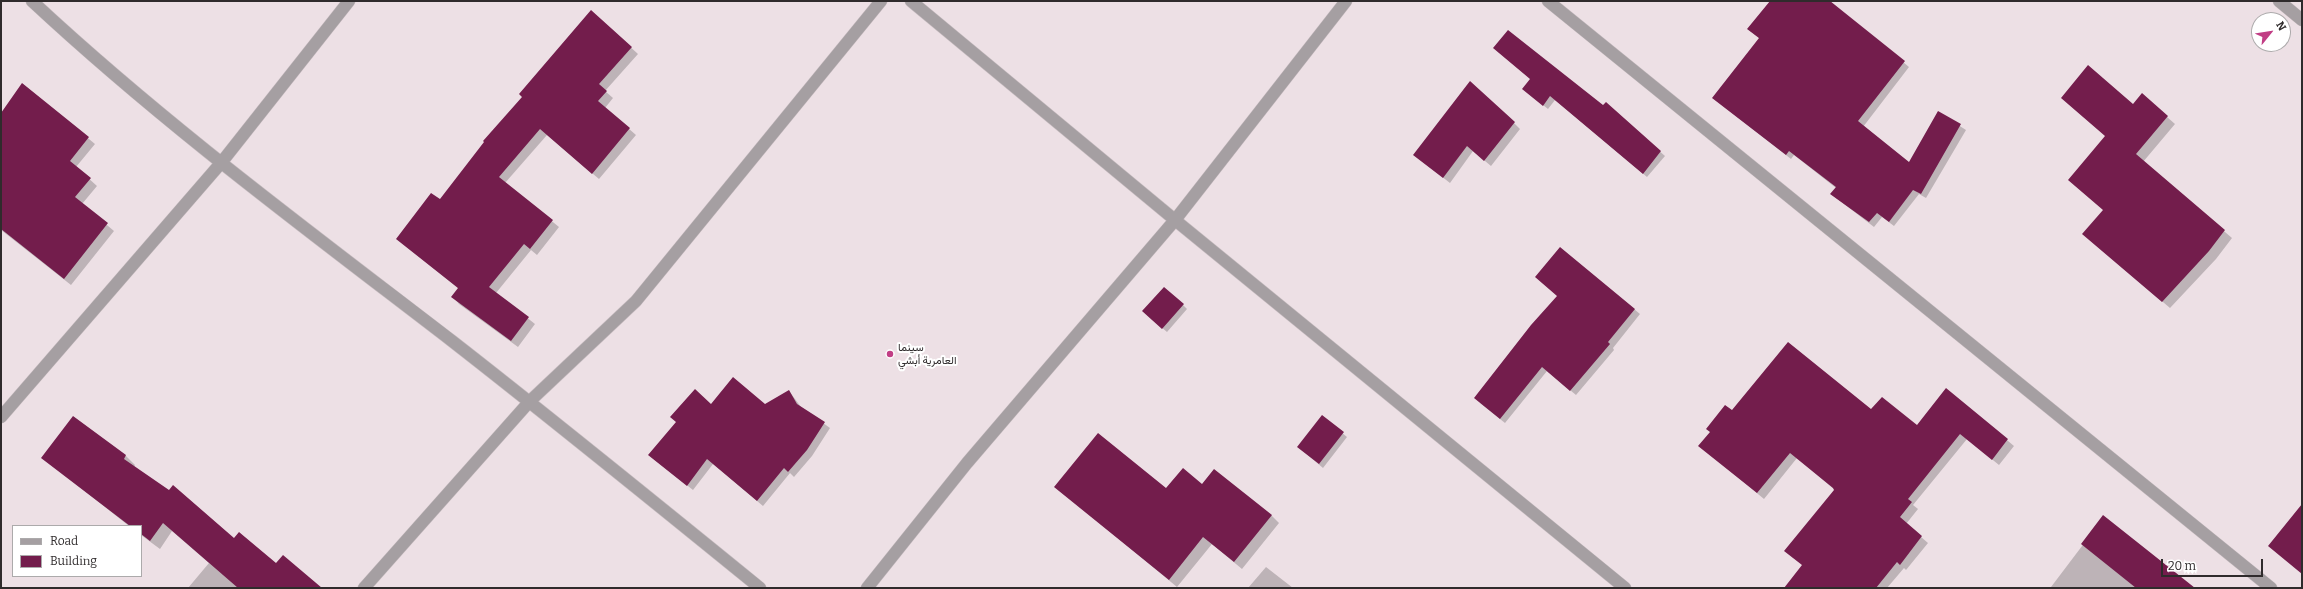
<!DOCTYPE html>
<html>
<head>
<meta charset="utf-8">
<style>
	body { margin:0 }
	#map { position:relative; width:2303px; height:589px; overflow:hidden; background:#ede0e5; font-family:Bitter,serif }
	canvas { display:block }
	.frame { position:absolute; inset:0; border:2px solid #2f2b2c; pointer-events:none }
	.legend { position:absolute; left:12px; top:525px; width:130px; height:52px; box-sizing:border-box; background:#fff; border:1px solid #acaaab; margin:0; padding:5px 7px; list-style:none; font-size:12px; color:#2f2b2c }
	.legend li { display:flex; align-items:center; gap:8px; height:20px }
	.legend b { width:20px; border:1px solid #acaaab }
	.north { position:absolute; left:2251px; top:12px; width:40px; height:40px; box-sizing:border-box; background:#fff; border:1px solid #acaaab; border-radius:50%; rotate:60deg; font-size:11px; font-weight:700; line-height:16px; text-align:center; color:#2f2b2c }
	.north::after { content:''; display:block; margin:auto; width:14px; height:18px; background:#c13e85; clip-path:polygon(50% 0,100% 100%,50% 72%,0 100%) }
	.scale { position:absolute; left:2161px; top:559px; width:102px; height:18px; box-sizing:border-box; border:2px solid #2f2b2c; border-top:0; padding-left:5px; font-size:12px; line-height:14px; white-space:nowrap; color:#2f2b2c; -webkit-text-stroke:3px #fff; paint-order:stroke }
</style>
</head>
<body>
<div id="map">
<canvas width="2303" height="589"></canvas>
<div class="frame"></div>
<ul class="legend">
<li><b style="height:5px;background:#a59fa2"></b>Road</li>
<li><b style="height:11px;background:#731d4c"></b>Building</li>
</ul>
<div class="north">N</div>
<div class="scale">20 m</div>
</div>
<script>
const c = document.querySelector('canvas').getContext('2d');
c.lineJoin = 'round';
function fillPath(path, color) { c.fillStyle = color; c.fill(path, 'evenodd'); }
function strokePath(path, color, width, dash) { c.strokeStyle = color; c.lineWidth = width; c.lineCap = dash ? 'butt' : 'round'; c.setLineDash(dash || []); c.stroke(path); }
function write(font, color, halo, rows, align = 'center') {
  c.font = font + ' Bitter,Vazirmatn,serif'; c.lineWidth = 4; c.setLineDash([]); c.textBaseline = 'middle'; c.strokeStyle = halo; c.fillStyle = color; for (const [text, x, y, turn = 0] of rows) {
    c.save(); c.translate(x, y); c.rotate((+turn || 0) * Math.PI / 180); c.textAlign = isNaN(turn) ? turn : align; if (halo) c.strokeText(text, 0, 0); c.fillText(text, 0, 0); c.restore();
  }
}
const shadow = new Path2D(`
	M 1771,1 L 1830,1 L 1909,67 L 1863,127 L 1909,164 L 1938,112 L 1966,130 L 1926,198 L 1919,194 L 1894,226 L 1882,217 L 1874,227 L 1831,194 L 1836,188 L 1794,155 L 1791,159 L 1713,98 L 1760,39 L 1748,29 Z
	M 591,11 L 638,54 L 605,91 L 613,98 L 605,108 L 636,135 L 599,179 L 547,135 L 505,183 L 559,227 L 537,255 L 531,250 L 496,293 L 535,324 L 518,347 L 459,304 L 453,297 L 459,289 L 397,239 L 440,201 Z
	M 1531,80 L 1603,107 L 1606,104 L 1665,156 L 1647,177 L 1555,100 L 1548,109 L 1528,93 Z
	M 23,84 L 95,144 L 76,167 L 97,186 L 82,204 L 114,231 L 71,285 L 1,230 L 1,114 Z
	M 2142,95 L 2175,124 L 2143,162 L 2232,238 L 2216,259 L 2170,308 L 2091,241 L 2104,211 L 2133,105 Z
	M 1514,123 L 1520,129 L 1491,166 L 1473,151 L 1450,183 L 1414,155 Z
	M 1536,277 L 1634,309 L 1640,314 L 1613,348 L 1614,350 L 1576,395 L 1547,371 L 1505,423 L 1480,403 L 1558,296 Z
	M 1183,305 L 1187,309 L 1167,332 L 1147,315 Z
	M 1946,389 L 2014,446 L 1999,465 L 1967,439 L 1913,505 L 1918,509 L 1906,524 L 1928,543 L 1906,570 L 1904,568 L 1887,588 L 1785,588 L 1803,566 L 1835,490 L 1797,458 L 1764,499 L 1700,446 L 1732,412 L 1872,410 L 1917,426 Z
	M 789,391 L 801,407 L 830,428 L 812,456 L 794,477 L 790,473 L 763,506 L 713,464 L 693,490 L 655,460 L 711,406 L 765,405 Z
	M 1322,416 L 1347,437 L 1323,468 L 1303,451 Z
	M 74,417 L 126,456 L 135,465 L 134,467 L 234,539 L 319,588 L 188,588 L 209,563 L 172,531 L 160,549 L 141,535 L 141,526 L 129,526 L 43,458 Z
	M 1202,486 L 1271,515 L 1279,523 L 1242,569 L 1212,544 L 1177,587 L 1056,487 L 1166,489 Z
	M 2104,517 L 2194,588 L 2052,588 L 2051,587 Z
	M 1266,567 L 1293,588 L 1248,588 Z`);
const building = new Path2D(`
	M 1770,1 L 1830,1 L 1905,61 L 1858,121 L 1909,162 L 1938,111 L 1961,124 L 1921,194 L 1913,190 L 1889,222 L 1877,213 L 1869,222 L 1830,194 L 1836,187 L 1789,151 L 1786,155 L 1712,98 L 1759,38 L 1747,29 Z
	M 591,10 L 632,47 L 599,84 L 607,91 L 598,101 L 630,128 L 592,174 L 540,129 L 499,177 L 553,220 L 530,249 L 524,244 L 489,287 L 529,317 L 511,341 L 451,297 L 458,288 L 396,239 L 431,193 L 440,199 L 484,142 L 483,141 L 522,97 L 519,94 Z
	M 1508,30 L 1603,105 L 1606,102 L 1661,151 L 1643,174 L 1550,96 L 1543,106 L 1522,89 L 1530,79 L 1493,48 Z
	M 2088,65 L 2133,104 L 2142,93 L 2168,116 L 2136,154 L 2225,230 L 2209,251 L 2162,302 L 2082,234 L 2103,210 L 2068,180 L 2105,136 L 2061,98 Z
	M 1470,81 L 1515,122 L 1484,161 L 1467,146 L 1443,178 L 1413,155 Z
	M 22,83 L 89,137 L 70,161 L 91,178 L 75,197 L 108,223 L 64,279 L 1,229 L 1,113 Z
	M 1560,247 L 1635,309 L 1608,342 L 1610,344 L 1570,391 L 1542,367 L 1500,419 L 1474,398 L 1531,325 L 1557,296 L 1535,277 Z
	M 1164,287 L 1184,304 L 1162,329 L 1142,311 Z
	M 1788,342 L 1871,409 L 1882,397 L 1917,425 L 1946,388 L 2008,439 L 1992,460 L 1960,434 L 1908,499 L 1912,502 L 1900,517 L 1922,536 L 1900,565 L 1897,562 L 1876,588 L 1784,588 L 1802,565 L 1784,551 L 1834,490 L 1833,488 L 1790,453 L 1757,493 L 1698,446 L 1710,432 L 1706,429 L 1725,405 L 1732,410 Z
	M 733,377 L 765,404 L 789,390 L 797,404 L 825,422 L 807,450 L 788,472 L 784,468 L 757,501 L 707,459 L 687,486 L 648,455 L 676,422 L 670,417 L 695,389 L 711,404 Z
	M 1322,415 L 1344,432 L 1319,464 L 1297,447 Z
	M 73,416 L 126,455 L 124,459 L 169,490 L 173,485 L 234,538 L 239,532 L 276,563 L 283,555 L 322,588 L 238,588 L 163,523 L 150,541 L 141,534 L 141,526 L 130,526 L 41,458 Z
	M 1098,433 L 1166,488 L 1183,468 L 1202,484 L 1214,469 L 1272,515 L 1234,562 L 1203,537 L 1169,580 L 1054,487 Z
	M 2302,504 L 2302,574 L 2268,546 Z
	M 2103,515 L 2195,588 L 2136,588 L 2081,544 Z`);
const street = new Path2D(`
	M 32,1 C 164,124 309,231 452,341 C 556,422 658,505 760,588
	M 911,1 L 1175,220 L 1625,588
	M 1548,1 L 2271,588
	M 2279,1 L 2302,20
	M 1,417 L 221,163 L 349,1
	M 364,588 L 530,401 L 636,301 L 881,1
	M 867,588 L 967,463 L 1175,220 L 1346,1`);
const markers = [
	[890,354,4,"#c13e85"]
];
const poiNames = [
	["سينما",898,348],
	["العامرية أبشي",898,361]
];
fillPath(shadow, '#0003');
fillPath(building, '#731d4c');
strokePath(street, '#c7bcc0', 13);
strokePath(street, '#a59fa2', 12);
for (const [x, y, r, color] of markers) { const dot = new Path2D(); dot.arc(x, y, r, 0, 2 * Math.PI); c.fillStyle = color; c.fill(dot); strokePath(dot, '#fff', 1.5); }
write('11px', '#2f2b2c', '#fff', poiNames, 'left');
</script>
</body>
</html>
